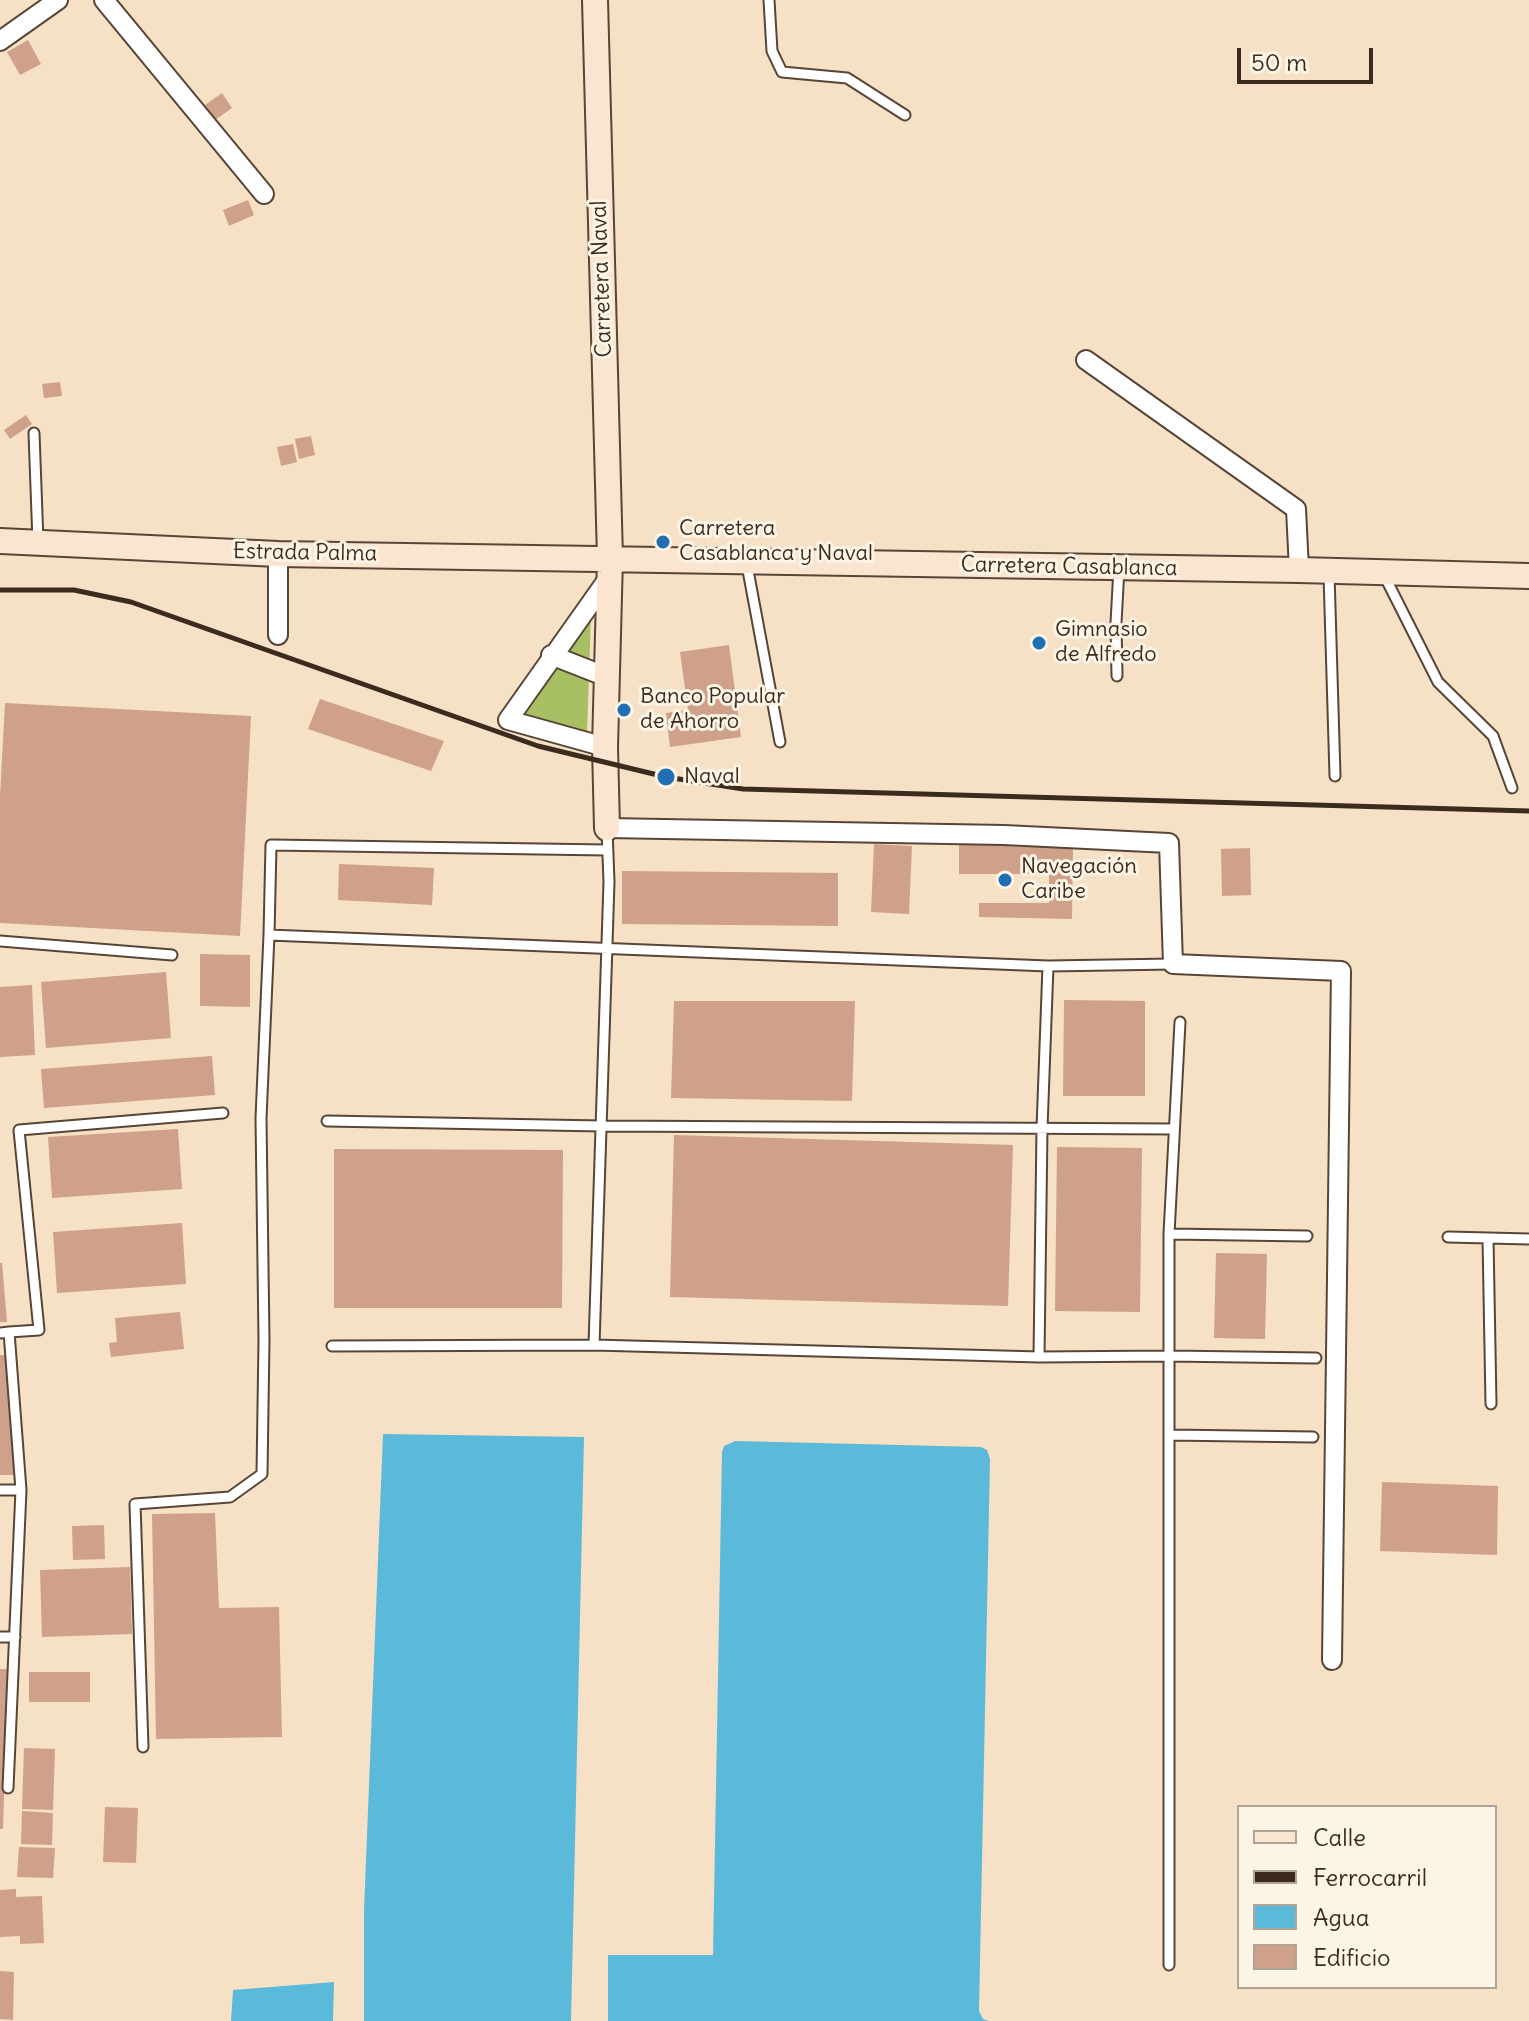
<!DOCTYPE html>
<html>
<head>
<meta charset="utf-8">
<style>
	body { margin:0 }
	#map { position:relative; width:1529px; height:2021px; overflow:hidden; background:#f6e0c6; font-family:Delius,sans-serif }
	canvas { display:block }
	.legend { position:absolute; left:1237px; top:1805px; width:260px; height:184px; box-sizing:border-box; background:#fcf5e5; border:2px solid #afa495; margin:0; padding:10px 14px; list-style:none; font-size:24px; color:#3b2a1e }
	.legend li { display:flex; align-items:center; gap:16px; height:40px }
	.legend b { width:40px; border:2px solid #afa495 }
	.scale { position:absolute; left:1237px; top:48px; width:136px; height:36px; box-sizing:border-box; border:4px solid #3b2a1e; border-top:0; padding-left:10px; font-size:24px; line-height:28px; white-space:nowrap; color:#3b2a1e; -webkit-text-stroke:6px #fcf5e5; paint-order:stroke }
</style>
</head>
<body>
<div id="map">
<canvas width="1529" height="2021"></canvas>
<ul class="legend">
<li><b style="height:10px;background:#fce5d0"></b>Calle</li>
<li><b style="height:10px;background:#3b2a1e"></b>Ferrocarril</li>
<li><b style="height:22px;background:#5bb9d9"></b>Agua</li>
<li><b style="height:22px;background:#cfa08a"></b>Edificio</li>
</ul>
<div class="scale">50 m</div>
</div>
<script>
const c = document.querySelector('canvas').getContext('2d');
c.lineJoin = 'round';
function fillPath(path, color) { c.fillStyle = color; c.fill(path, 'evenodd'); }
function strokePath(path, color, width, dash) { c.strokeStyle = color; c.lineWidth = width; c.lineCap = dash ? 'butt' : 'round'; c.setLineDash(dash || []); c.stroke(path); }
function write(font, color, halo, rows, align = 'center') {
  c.font = font + ' Delius,sans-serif'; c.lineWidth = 6; c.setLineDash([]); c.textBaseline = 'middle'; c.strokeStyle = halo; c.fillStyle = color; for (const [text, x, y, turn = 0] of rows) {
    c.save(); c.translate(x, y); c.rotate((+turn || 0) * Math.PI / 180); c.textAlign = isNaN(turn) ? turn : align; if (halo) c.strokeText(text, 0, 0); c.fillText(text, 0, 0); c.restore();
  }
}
const green = new Path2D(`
	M 591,614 L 587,734 L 525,715 Z`);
const water = new Path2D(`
	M 383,1434 L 584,1437 L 571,2021 L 364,2021 L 364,1911 Z
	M 735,1441 L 981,1447 L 987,1450 L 990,1459 L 979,2011 L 983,2019 L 989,2021 L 608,2021 L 608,1955 L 713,1955 L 722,1452 L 724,1446 Z
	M 334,1982 L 333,2021 L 231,2021 L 233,1990 Z`);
const building = new Path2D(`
	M 28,40 L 41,64 L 20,75 L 7,52 Z
	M 222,93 L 232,108 L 215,120 L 205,105 Z
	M 248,200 L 254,215 L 229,226 L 223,210 Z
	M 60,382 L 62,396 L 44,398 L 42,384 Z
	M 26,415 L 32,424 L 10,439 L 4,430 Z
	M 311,436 L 315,455 L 299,459 L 295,439 Z
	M 293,444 L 297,462 L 281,466 L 277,447 Z
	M 729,645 L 741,737 L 670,747 L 666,713 L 688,710 L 680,652 Z
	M 320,699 L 444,741 L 431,771 L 308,729 Z
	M 5,703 L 251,716 L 240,936 L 0,923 L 0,796 Z
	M 874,844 L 912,846 L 909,914 L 871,912 Z
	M 959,844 L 1073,846 L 1072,919 L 979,917 L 979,903 L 1049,903 L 1049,874 L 959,874 Z
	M 1250,848 L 1251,895 L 1222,896 L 1221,849 Z
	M 339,864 L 434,868 L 432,905 L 338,900 Z
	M 622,871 L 838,873 L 838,926 L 622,924 Z
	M 200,954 L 250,955 L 250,1007 L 200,1006 Z
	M 166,972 L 171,1038 L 46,1048 L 41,982 Z
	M 32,985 L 35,1055 L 0,1057 L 0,987 Z
	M 1064,1000 L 1145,1001 L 1145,1096 L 1063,1096 Z
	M 674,1001 L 855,1001 L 852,1101 L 671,1098 Z
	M 212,1056 L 215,1095 L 44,1108 L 41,1069 Z
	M 178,1129 L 182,1189 L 52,1198 L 48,1137 Z
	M 674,1135 L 1013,1145 L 1008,1306 L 670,1297 Z
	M 1057,1147 L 1142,1148 L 1140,1312 L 1055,1311 Z
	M 334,1149 L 563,1150 L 562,1308 L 334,1308 Z
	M 182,1223 L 186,1284 L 57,1293 L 53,1232 Z
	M 1216,1253 L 1267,1254 L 1265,1339 L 1214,1338 Z
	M 0,1263 L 2,1263 L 7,1322 L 0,1322 Z
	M 180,1312 L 184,1349 L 111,1357 L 109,1343 L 117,1342 L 115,1318 Z
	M 0,1355 L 9,1355 L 14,1475 L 0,1475 Z
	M 1382,1482 L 1498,1486 L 1497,1555 L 1380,1551 Z
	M 215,1513 L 219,1608 L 279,1607 L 282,1737 L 156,1739 L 152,1514 Z
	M 104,1525 L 105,1559 L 73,1560 L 72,1526 Z
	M 130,1567 L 132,1634 L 42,1637 L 40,1570 Z
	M 0,1669 L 8,1669 L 3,1829 L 0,1829 Z
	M 29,1672 L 90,1672 L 90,1702 L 29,1702 Z
	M 24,1748 L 55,1749 L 53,1810 L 22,1809 Z
	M 105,1807 L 138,1808 L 136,1863 L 103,1862 Z
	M 22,1811 L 53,1813 L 52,1845 L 21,1844 Z
	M 19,1847 L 55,1848 L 53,1878 L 17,1877 Z
	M 16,1889 L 16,1897 L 42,1896 L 44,1943 L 20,1944 L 20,1936 L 0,1937 L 0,1890 Z
	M 0,1971 L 14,1972 L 13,2020 L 0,2019 Z`);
const lane = new Path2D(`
	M 769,0 L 772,51 L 782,72 L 847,78 L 905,115
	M 34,433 L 38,542
	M 747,565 L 780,742
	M 1329,574 L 1335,776
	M 1384,575 L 1438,682 L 1493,736 L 1512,788
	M 1117,676 L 1116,623 L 1119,568
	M 269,935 L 271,845 L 607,850
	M 0,941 L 172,955
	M 1180,1022 L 1169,1234 L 1307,1236
	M 327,1121 L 602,1126 L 1173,1129
	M 1448,1237 L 1529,1239
	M 1488,1238 L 1491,1404
	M 9,1332 L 39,1330 L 19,1130 L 223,1113
	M 0,1333 L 9,1332 L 21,1490
	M 594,1345 L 609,882 L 607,829
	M 332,1346 L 594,1345 L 1039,1357 L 1169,1356 L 1169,1234
	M 1039,1357 L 1042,1128 L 1048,966
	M 1169,1435 L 1313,1437
	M 0,1490 L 21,1490 L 8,1788
	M 0,1637 L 15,1637
	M 143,1747 L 135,1504 L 230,1497 L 262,1474 L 264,1340 L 261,1118 L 269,935 L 1048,966 L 1173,964
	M 1169,1965 L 1169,1356 L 1316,1358`);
const street = new Path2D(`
	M 104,0 L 264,194
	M 0,41 L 58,0
	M 1086,360 L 1296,509 L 1299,570
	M 278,554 L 278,635
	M 551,655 L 607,677
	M 605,747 L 508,720 L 610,576
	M 607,828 L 1004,835 L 1169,843 L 1173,964 L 1341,971 L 1332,1660`);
const secondary = new Path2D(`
	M 595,0 L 610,558 L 605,747 L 607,828
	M 0,541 L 278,554 L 1299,570 L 1529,576`);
const rail = new Path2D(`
	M 0,590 L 74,590 L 131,602 L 538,746 L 666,777 L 743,789 L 1529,811`);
const markers = [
	[663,542,8,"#1f6fb2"],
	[1039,643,8,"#1f6fb2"],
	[624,710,8,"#1f6fb2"],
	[666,777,10,"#1f6fb2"],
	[1005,880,8,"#1f6fb2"]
];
const streetNames = [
	["Carretera Naval",602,279,-92],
	["Estrada Palma",305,553,1],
	["Carretera Casablanca",1069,567,1]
];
const poiNames = [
	["Carretera",679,529],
	["Casablanca y Naval",679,554],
	["Gimnasio",1055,630],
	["de Alfredo",1055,655],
	["Banco Popular",640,697],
	["de Ahorro",640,722],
	["Naval",684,777],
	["Navegación",1021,867],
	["Caribe",1021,892]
];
fillPath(green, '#a8bf64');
fillPath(water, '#5bb9d9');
fillPath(building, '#cfa08a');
strokePath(lane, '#574537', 13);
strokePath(street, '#574537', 22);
strokePath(secondary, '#574537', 28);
strokePath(lane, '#fff', 9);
strokePath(street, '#fff', 18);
strokePath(secondary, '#fce5d0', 24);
strokePath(rail, '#3b2a1e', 5);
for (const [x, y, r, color] of markers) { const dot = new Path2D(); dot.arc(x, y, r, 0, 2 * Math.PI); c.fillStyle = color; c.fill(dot); strokePath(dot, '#fcf5e5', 3); }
write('22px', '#3b2a1e', '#fcf5e5', streetNames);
write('22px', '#3b2a1e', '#fcf5e5', poiNames, 'left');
</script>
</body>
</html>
